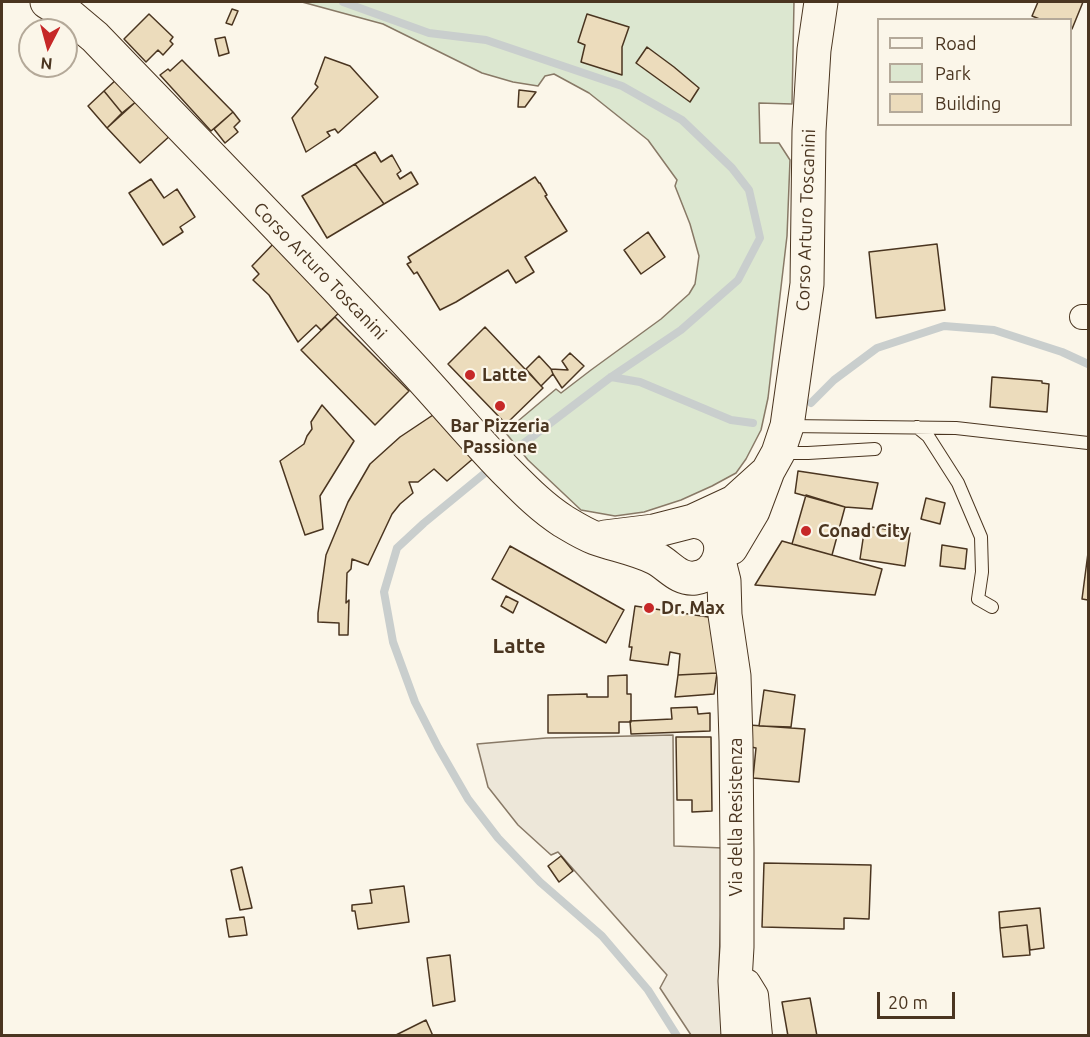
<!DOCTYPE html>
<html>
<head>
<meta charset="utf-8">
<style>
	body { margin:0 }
	#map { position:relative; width:1090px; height:1037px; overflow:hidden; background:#fbf6e9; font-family:Ubuntu,sans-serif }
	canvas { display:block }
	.frame { position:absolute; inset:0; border:3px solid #4a3520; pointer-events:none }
	.legend { position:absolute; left:877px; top:18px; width:195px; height:108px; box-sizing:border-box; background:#fbf6e9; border:2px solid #b4a999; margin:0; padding:8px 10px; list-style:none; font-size:18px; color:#4a3520 }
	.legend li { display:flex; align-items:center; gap:12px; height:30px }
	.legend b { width:30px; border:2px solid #b4a999 }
	.north { position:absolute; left:18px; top:18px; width:60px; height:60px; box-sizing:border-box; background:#fbf6e9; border:2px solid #b4a999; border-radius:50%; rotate:186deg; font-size:16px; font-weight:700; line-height:24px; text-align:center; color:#4a3520 }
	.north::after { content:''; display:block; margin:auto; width:21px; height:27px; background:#c62828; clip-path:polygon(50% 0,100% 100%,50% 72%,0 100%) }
	.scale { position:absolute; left:877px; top:992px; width:78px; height:27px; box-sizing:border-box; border:3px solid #4a3520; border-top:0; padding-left:8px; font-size:18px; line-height:21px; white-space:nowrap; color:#4a3520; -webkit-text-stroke:4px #fbf6e9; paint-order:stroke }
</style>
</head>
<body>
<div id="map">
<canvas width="1090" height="1037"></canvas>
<div class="frame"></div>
<ul class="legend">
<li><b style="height:8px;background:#fbf6e9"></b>Road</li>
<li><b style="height:16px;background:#dce7d0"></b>Park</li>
<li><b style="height:16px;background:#ecdcbc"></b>Building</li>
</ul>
<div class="north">N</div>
<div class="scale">20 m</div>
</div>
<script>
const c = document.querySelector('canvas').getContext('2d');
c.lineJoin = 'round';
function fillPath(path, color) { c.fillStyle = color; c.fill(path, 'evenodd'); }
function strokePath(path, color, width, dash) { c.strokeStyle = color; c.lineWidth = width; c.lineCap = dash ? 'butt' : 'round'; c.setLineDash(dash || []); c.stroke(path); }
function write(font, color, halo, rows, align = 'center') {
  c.font = font + ' Ubuntu,sans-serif'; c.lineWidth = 4.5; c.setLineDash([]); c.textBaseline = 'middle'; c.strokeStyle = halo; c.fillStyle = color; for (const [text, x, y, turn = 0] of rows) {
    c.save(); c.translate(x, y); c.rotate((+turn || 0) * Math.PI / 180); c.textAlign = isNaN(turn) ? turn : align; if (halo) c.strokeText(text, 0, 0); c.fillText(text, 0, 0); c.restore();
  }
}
const green = new Path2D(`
	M 302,2 L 794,2 L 792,104 L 759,103 L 760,143 L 779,143 L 790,160 L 787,236 L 768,398 L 761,430 L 746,459 L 736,473 L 712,486 L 681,500 L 644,512 L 615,516 L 581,510 L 528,460 L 505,432 L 556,389 L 561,393 L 591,370 L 661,319 L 689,294 L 695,284 L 699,256 L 690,224 L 675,186 L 677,180 L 648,140 L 589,93 L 554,74 L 545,76 L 538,86 L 513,82 L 482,73 L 383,24 Z`);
const parking = new Path2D(`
	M 673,735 L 674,846 L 723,848 L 719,968 L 725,1022 L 721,1035 L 691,1035 L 660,988 L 667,975 L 558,852 L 551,855 L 518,825 L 488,787 L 477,744 L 546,738 Z`);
const stream = new Path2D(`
	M 343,2 L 429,33 L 486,40 L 622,86 L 682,120 L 732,168 L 749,190 L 760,238 L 738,280 L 681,330 L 611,377 L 503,459
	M 611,377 L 640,382 L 731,420 L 753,423
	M 811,403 L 834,380 L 877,348 L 944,326 L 994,330 L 1062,352 L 1088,364
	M 491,468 L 424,523 L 397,548 L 384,592 L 393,642 L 415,702 L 438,747 L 468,799 L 498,838 L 540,882 L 602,936 L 648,990 L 677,1036`);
const building = new Path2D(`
	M 1038,2 L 1083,2 L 1072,29 L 1070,28 L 1070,20 L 1042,20 L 1032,16 Z
	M 232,9 L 238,11 L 232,25 L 226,23 Z
	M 149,14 L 173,37 L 170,41 L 173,44 L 163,55 L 158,50 L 146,62 L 124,39 Z
	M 587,14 L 629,27 L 622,47 L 622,75 L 581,62 L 585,45 L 578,42 Z
	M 225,37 L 229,53 L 219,56 L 215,39 Z
	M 647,47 L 674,67 L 699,88 L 690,102 L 636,63 Z
	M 325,57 L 350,66 L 378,97 L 338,133 L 335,129 L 327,132 L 330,136 L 306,152 L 292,118 L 318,87 L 315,84 Z
	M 182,60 L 233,112 L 211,131 L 160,75 L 168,69 L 170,71 Z
	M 118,78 L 138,100 L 122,113 L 104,91 Z
	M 519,90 L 536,92 L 525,107 L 518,107 Z
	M 104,91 L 122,113 L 107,128 L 88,106 Z
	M 140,98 L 172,134 L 140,163 L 107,128 Z
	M 233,112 L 240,121 L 234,127 L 238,132 L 225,143 L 214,129 Z
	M 375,152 L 381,162 L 392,155 L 401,171 L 397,174 L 400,179 L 411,172 L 418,184 L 384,204 L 355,164 Z
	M 355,164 L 384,204 L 327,238 L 302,196 Z
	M 535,177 L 539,183 L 540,183 L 547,195 L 545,196 L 567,231 L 525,257 L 534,272 L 516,283 L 508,270 L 456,302 L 440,310 L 417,272 L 414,274 L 407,264 L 411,262 L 408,257 Z
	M 151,179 L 164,198 L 177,189 L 195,217 L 180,227 L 183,232 L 163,245 L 129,193 Z
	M 648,232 L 665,257 L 641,274 L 624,250 Z
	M 276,241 L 343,309 L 321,330 L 316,325 L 298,342 L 269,295 L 253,280 L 259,274 L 252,266 Z
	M 937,244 L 945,310 L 876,318 L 869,252 Z
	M 335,317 L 409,391 L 375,425 L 301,350 Z
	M 485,327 L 543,388 L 506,424 L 448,364 Z
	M 570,353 L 584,366 L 562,388 L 553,374 L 551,369 L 568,370 L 562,361 Z
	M 539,356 L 551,369 L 553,374 L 541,386 L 526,369 Z
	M 992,377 L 1042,381 L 1042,383 L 1049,384 L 1047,412 L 990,407 Z
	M 322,405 L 354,441 L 320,496 L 323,529 L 305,535 L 280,461 L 304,444 L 307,436 L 312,429 L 311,422 Z
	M 436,413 L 475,457 L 447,481 L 434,469 L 418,482 L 409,482 L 413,493 L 400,504 L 392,514 L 368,565 L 352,559 L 351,569 L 347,573 L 346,603 L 349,600 L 348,635 L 339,635 L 339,623 L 318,622 L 318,613 L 326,555 L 348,502 L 370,464 L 400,437 Z
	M 798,471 L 878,483 L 872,509 L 845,507 L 795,493 Z
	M 806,495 L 845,507 L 832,555 L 792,544 Z
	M 926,498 L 945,503 L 940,524 L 921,519 Z
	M 865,526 L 910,533 L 905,566 L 860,559 Z
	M 782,541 L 882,569 L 875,595 L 755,585 Z
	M 942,545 L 967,549 L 965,569 L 940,566 Z
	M 510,546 L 624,610 L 606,643 L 492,579 Z
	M 1088,553 L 1088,600 L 1082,599 Z
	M 506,596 L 518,602 L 513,613 L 501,606 Z
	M 635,606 L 715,618 L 717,673 L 678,675 L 680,654 L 670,652 L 668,665 L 630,660 L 632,647 L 629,647 Z
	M 717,673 L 714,694 L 675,697 L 678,675 Z
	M 627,675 L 627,694 L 631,694 L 631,722 L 619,722 L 619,733 L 548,733 L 548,695 L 587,694 L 587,697 L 608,697 L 608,676 Z
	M 764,690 L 795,695 L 791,727 L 759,726 Z
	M 697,707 L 698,714 L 710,713 L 710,731 L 631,734 L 630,721 L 672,719 L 671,708 Z
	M 749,725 L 805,729 L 799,782 L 753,778 L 756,748 L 746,746 Z
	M 676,737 L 711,737 L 712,811 L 692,812 L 692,800 L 677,800 Z
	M 561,856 L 573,871 L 559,882 L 548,866 Z
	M 764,863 L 871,865 L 869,919 L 844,918 L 844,929 L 762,927 Z
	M 242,867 L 252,908 L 240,910 L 231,870 Z
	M 404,886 L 409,922 L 358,929 L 355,911 L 352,911 L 352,905 L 372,903 L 370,890 Z
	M 1040,908 L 1044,948 L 1030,950 L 1027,925 L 1000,928 L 999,912 Z
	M 244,917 L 247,935 L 229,937 L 226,919 Z
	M 1027,925 L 1030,955 L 1003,957 L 1000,928 Z
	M 450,955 L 455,1001 L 433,1006 L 427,958 Z
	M 810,998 L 817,1036 L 788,1036 L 782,1002 Z
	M 426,1020 L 433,1036 L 394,1036 Z`);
const lane = new Path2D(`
	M 788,426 L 956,428 L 1088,443
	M 917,427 L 928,436 L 958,483 L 981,537 L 982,572 L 978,599 L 992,607
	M 779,453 L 808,453 L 875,449`);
const street = new Path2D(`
	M 1082,317 L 1088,317
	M 735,981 L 748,982 L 756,995 L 760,1036`);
const secondary = new Path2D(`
	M 719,561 L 724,581 L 725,615 L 734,676 L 736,741 L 737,850 L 737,947 L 735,981 L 738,1036`);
const primary = new Path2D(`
	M 47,2 L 70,16 L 95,37 C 198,144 302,250 404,359 C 438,395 470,434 505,470 C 523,488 541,507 563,521 C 573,527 584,534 595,538 C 615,545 637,549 655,558 C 669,565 678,580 695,578 C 720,575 730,542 710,527 C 705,523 699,522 693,521
	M 605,537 L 654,531 L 693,521 L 734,502 L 765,474
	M 721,552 L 731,548 L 753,511 L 768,471 L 778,453 L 787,426 L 807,284 L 809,131 L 814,50 L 821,2`);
const markers = [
	[470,375,6,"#c62828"],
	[500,406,6,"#c62828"],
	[806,531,6,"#c62828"],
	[649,608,6,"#c62828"]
];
const streetNames = [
	["Corso Arturo Toscanini",806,220,-88],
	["Corso Arturo Toscanini",320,271,46],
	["Via della Resistenza",736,817,-90]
];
const poiNames = [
	["Latte",482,375],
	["Bar Pizzeria",500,426,"center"],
	["Passione",500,447,"center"],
	["Conad City",818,531],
	["Dr. Max",661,608]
];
const quarterNames = [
	["Latte",519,646]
];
fillPath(green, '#dce7d0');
strokePath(green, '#887966', 1.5);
fillPath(parking, '#ede7d9');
strokePath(parking, '#887966', 1.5);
strokePath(stream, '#c9cecd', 8);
fillPath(building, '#ecdcbc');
strokePath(building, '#4a3520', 1.5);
strokePath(lane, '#4a3520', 14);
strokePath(street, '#4a3520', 26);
strokePath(secondary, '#4a3520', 35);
strokePath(primary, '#4a3520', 35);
strokePath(lane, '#fbf6e9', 12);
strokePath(street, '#fbf6e9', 24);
strokePath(secondary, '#fbf6e9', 33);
strokePath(primary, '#fbf6e9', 33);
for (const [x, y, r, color] of markers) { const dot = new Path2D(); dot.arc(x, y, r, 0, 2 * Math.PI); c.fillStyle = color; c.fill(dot); strokePath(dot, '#fbf6e9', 2); }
write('18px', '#4a3520', '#fbf6e9', streetNames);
write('bold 18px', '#4a3520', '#fbf6e9', poiNames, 'left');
write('bold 21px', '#4a3520', '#fbf6e9', quarterNames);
</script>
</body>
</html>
